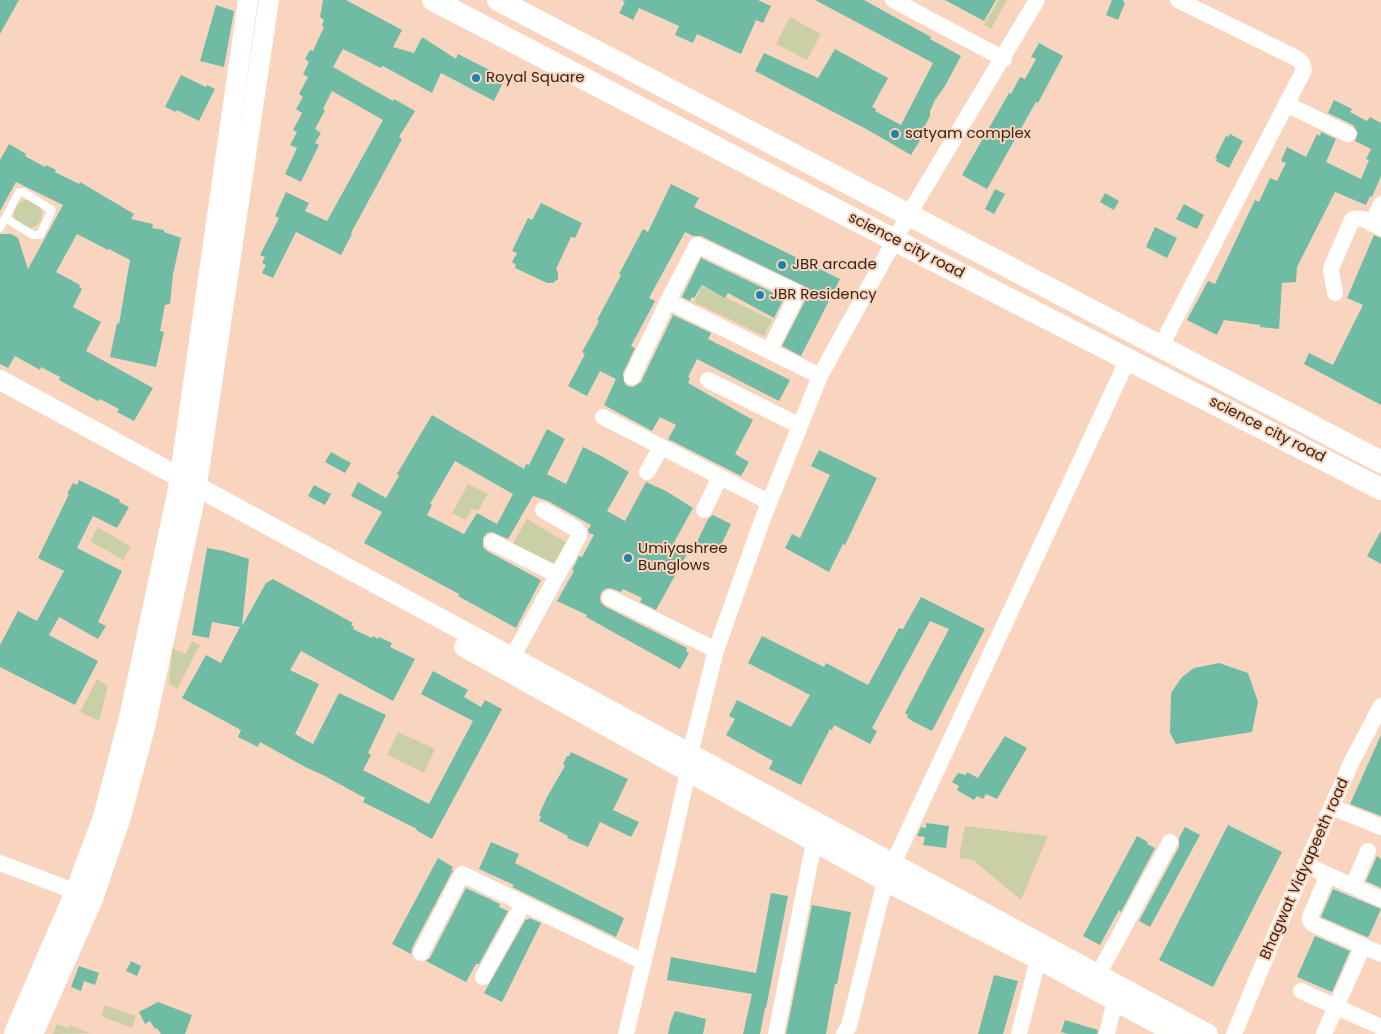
<!DOCTYPE html>
<html>
<head>
<meta charset="utf-8">
<style>
	body { margin:0 }
	canvas { display:block; background:#f9d5c0 }
</style>
</head>
<body>
<canvas width="1381" height="1034"></canvas>
<script>
const c = document.querySelector('canvas').getContext('2d');
c.lineJoin = 'round';
function fillPath(path, color) { c.fillStyle = color; c.fill(path, 'evenodd'); }
function strokePath(path, color, width, dash) { c.strokeStyle = color; c.lineWidth = width; c.lineCap = dash ? 'butt' : 'round'; c.setLineDash(dash || []); c.stroke(path); }
function write(font, color, halo, rows, align = 'center') {
  c.font = font + ' Poppins,sans-serif'; c.lineWidth = 4; c.setLineDash([]); c.textBaseline = 'middle'; c.strokeStyle = halo; c.fillStyle = color; for (const [text, x, y, turn = 0] of rows) {
    c.save(); c.translate(x, y); c.rotate((+turn || 0) * Math.PI / 180); c.textAlign = isNaN(turn) ? turn : align; if (halo) c.strokeText(text, 0, 0); c.fillText(text, 0, 0); c.restore();
  }
}
const green = new Path2D(`
	M 998,0 L 1007,0 L 991,29 L 984,25 Z
	M 790,17 L 821,34 L 807,60 L 776,44 Z
	M14 214a14 14 0 1 1 28 0a14 14 0 1 1-28 0Z
	M 702,286 L 772,320 L 764,336 L 694,302 Z
	M 468,484 L 488,494 L 478,511 L 472,508 L 466,520 L 452,513 Z
	M 527,519 L 566,542 L 552,566 L 513,543 Z
	M 98,527 L 131,547 L 123,560 L 90,541 Z
	M 192,641 L 200,645 L 177,689 L 169,683 L 172,648 L 186,654 Z
	M 97,679 L 108,686 L 99,721 L 80,712 Z
	M 398,732 L 435,749 L 424,773 L 387,755 Z
	M 965,826 L 1048,836 L 1021,900 L 973,860 L 959,858 Z
	M 105,1005 L 136,1016 L 132,1028 L 101,1016 Z
	M 57,1024 L 68,1028 L 70,1025 L 90,1033 L 53,1034 Z`);
const building = new Path2D(`
	M 0,0 L 19,0 L 0,34 Z
	M 323,0 L 346,0 L 402,30 L 393,47 L 414,53 L 422,37 L 456,59 L 458,54 L 505,78 L 494,101 L 441,73 L 432,93 L 383,66 L 381,68 L 343,49 L 333,67 L 393,101 L 394,99 L 415,111 L 399,137 L 402,139 L 351,233 L 352,234 L 341,255 L 296,232 L 273,278 L 262,273 L 266,265 L 262,263 L 265,257 L 260,255 L 279,218 L 275,216 L 286,192 L 309,203 L 305,211 L 327,221 L 383,120 L 332,91 L 323,109 L 325,110 L 315,129 L 321,133 L 315,143 L 319,145 L 301,182 L 285,174 L 297,148 L 290,145 L 297,132 L 293,130 L 302,113 L 296,109 L 303,97 L 299,94 L 308,77 L 303,74 L 309,62 L 305,59 L 310,50 L 313,51 L 324,27 L 322,25 L 324,20 L 320,17 Z
	M 622,0 L 758,0 L 771,6 L 763,23 L 756,20 L 741,54 L 697,34 L 693,43 L 675,35 L 679,26 L 639,8 L 633,20 L 619,13 L 625,2 Z
	M 815,0 L 864,0 L 931,37 L 930,39 L 961,56 L 945,86 L 935,100 L 930,111 L 930,116 L 920,136 L 922,137 L 911,155 L 868,130 L 755,71 L 764,53 L 818,78 L 835,49 L 888,78 L 872,107 L 876,109 L 875,111 L 901,125 L 933,63 Z
	M 945,0 L 996,0 L 984,21 Z
	M 1112,0 L 1124,0 L 1123,2 L 1125,3 L 1118,20 L 1106,15 Z
	M 216,5 L 234,11 L 224,67 L 200,61 Z
	M 1039,43 L 1063,56 L 1038,103 L 1036,102 L 987,189 L 962,175 L 1009,93 L 1011,94 L 1020,77 L 1025,79 L 1036,59 L 1031,57 Z
	M 181,75 L 206,87 L 207,85 L 215,89 L 199,121 L 177,110 L 176,112 L 165,107 Z
	M 1334,100 L 1352,109 L 1350,112 L 1367,121 L 1370,117 L 1381,123 L 1381,176 L 1372,197 L 1370,196 L 1366,205 L 1335,192 L 1297,267 L 1296,282 L 1282,283 L 1279,329 L 1260,327 L 1260,325 L 1224,320 L 1217,335 L 1187,320 L 1208,281 L 1215,284 L 1255,200 L 1259,202 L 1270,178 L 1277,181 L 1286,163 L 1281,161 L 1287,147 L 1306,157 L 1317,134 L 1320,136 L 1321,132 L 1336,139 L 1326,162 L 1361,179 L 1369,160 L 1366,159 L 1371,149 L 1355,141 L 1358,133 L 1353,125 L 1328,113 Z
	M 1230,134 L 1243,141 L 1229,168 L 1216,161 L 1217,159 L 1215,158 L 1226,136 L 1228,137 Z
	M 9,144 L 26,154 L 25,156 L 45,167 L 46,165 L 56,170 L 55,172 L 79,184 L 80,182 L 134,214 L 131,219 L 153,224 L 152,228 L 164,230 L 164,232 L 181,238 L 173,274 L 170,304 L 165,305 L 160,331 L 164,332 L 156,367 L 110,357 L 117,323 L 119,324 L 130,260 L 109,249 L 108,250 L 77,234 L 56,272 L 80,285 L 79,287 L 82,289 L 73,307 L 101,322 L 86,351 L 153,388 L 134,421 L 117,412 L 119,409 L 100,399 L 98,401 L 59,380 L 60,377 L 41,367 L 40,370 L 15,356 L 8,368 L 0,364 L 0,234 L 11,234 L 18,238 L 28,269 L 63,205 L 16,182 L 0,211 L 0,160 Z
	M 671,184 L 699,198 L 694,207 L 840,279 L 801,356 L 782,346 L 807,297 L 808,292 L 806,287 L 701,236 L 693,236 L 685,232 L 649,298 L 655,301 L 631,346 L 635,348 L 623,373 L 624,382 L 627,386 L 633,387 L 641,382 L 673,315 L 711,333 L 708,339 L 790,380 L 779,401 L 697,359 L 688,377 L 690,378 L 688,383 L 753,420 L 735,454 L 749,462 L 741,476 L 668,439 L 676,425 L 660,417 L 652,431 L 604,405 L 616,379 L 600,371 L 587,396 L 568,386 L 585,354 L 582,352 L 599,321 L 597,320 L 621,275 L 619,274 L 643,229 L 648,232 Z
	M 995,189 L 1005,194 L 994,214 L 985,209 Z
	M 1105,193 L 1119,201 L 1114,210 L 1100,202 Z
	M 541,203 L 582,223 L 575,238 L 571,237 L 556,269 L 558,272 L 558,279 L 553,283 L 547,283 L 515,268 L 516,265 L 512,262 L 517,253 L 512,251 L 528,218 L 532,220 Z
	M 1184,204 L 1204,215 L 1197,229 L 1176,219 Z
	M 1155,227 L 1177,238 L 1167,258 L 1146,247 Z
	M 1374,235 L 1381,238 L 1381,405 L 1304,364 L 1309,353 L 1333,365 L 1363,305 L 1347,298 Z
	M 701,258 L 784,298 L 774,318 L 728,293 L 725,298 L 702,285 L 694,298 L 692,297 L 690,301 L 682,297 Z
	M 432,415 L 524,469 L 526,464 L 529,465 L 547,429 L 565,439 L 547,474 L 566,484 L 583,447 L 603,457 L 629,472 L 607,511 L 625,521 L 646,482 L 666,491 L 693,508 L 672,546 L 687,554 L 656,610 L 640,602 L 642,598 L 623,589 L 621,592 L 610,588 L 605,589 L 601,593 L 600,598 L 601,603 L 606,607 L 687,648 L 686,651 L 689,653 L 680,669 L 586,617 L 587,615 L 557,601 L 574,571 L 572,570 L 579,556 L 582,557 L 594,535 L 589,533 L 588,530 L 591,525 L 548,501 L 533,496 L 508,539 L 492,532 L 487,533 L 483,538 L 483,547 L 487,551 L 541,580 L 516,628 L 458,596 L 459,594 L 364,543 L 382,512 L 351,496 L 358,482 L 386,498 L 399,476 L 397,474 ZM 455,461 L 513,494 L 497,524 L 477,513 L 464,534 L 427,515 L 432,505 L 430,504 Z
	M 819,450 L 877,478 L 845,545 L 843,544 L 829,572 L 785,548 L 792,534 L 800,538 L 830,475 L 811,466 Z
	M 331,452 L 351,463 L 345,473 L 325,462 Z
	M 79,480 L 120,500 L 119,502 L 129,507 L 117,528 L 93,516 L 77,548 L 122,571 L 98,622 L 106,626 L 98,639 L 59,617 L 49,635 L 98,661 L 75,705 L 0,667 L 0,645 L 18,611 L 37,621 L 64,571 L 38,558 L 69,494 L 67,494 L 73,483 L 77,485 Z
	M 314,485 L 331,494 L 325,505 L 308,496 Z
	M 713,515 L 731,524 L 717,554 L 696,544 L 708,519 Z
	M 1381,531 L 1381,564 L 1367,556 Z
	M 207,548 L 224,551 L 249,559 L 242,626 L 266,583 L 273,579 L 353,623 L 351,625 L 354,627 L 353,629 L 372,638 L 373,636 L 378,639 L 379,637 L 392,643 L 390,647 L 415,659 L 393,701 L 301,651 L 290,670 L 319,684 L 295,734 L 313,744 L 339,693 L 386,715 L 368,753 L 371,755 L 363,770 L 429,804 L 473,721 L 421,694 L 433,671 L 468,690 L 464,697 L 481,707 L 485,700 L 502,709 L 432,839 L 416,830 L 417,829 L 363,802 L 365,798 L 323,775 L 305,767 L 260,742 L 258,747 L 238,737 L 241,730 L 182,698 L 206,655 L 221,663 L 240,627 L 212,622 L 209,638 L 192,635 Z
	M 921,597 L 985,629 L 932,731 L 912,721 L 907,717 L 908,715 L 905,713 L 949,629 L 930,621 L 872,728 L 877,731 L 870,744 L 834,725 L 832,730 L 830,729 L 801,785 L 769,769 L 773,761 L 726,735 L 735,719 L 729,716 L 737,700 L 791,727 L 810,695 L 748,663 L 762,636 L 824,667 L 826,663 L 868,685 L 899,628 L 903,629 Z
	M 1219,663 L 1248,673 L 1258,702 L 1252,732 L 1176,744 L 1170,733 L 1171,693 L 1182,677 L 1194,668 Z
	M 1381,735 L 1381,816 L 1350,804 Z
	M 1005,736 L 1027,748 L 997,799 L 986,794 L 983,799 L 977,796 L 974,800 L 957,790 L 959,786 L 952,782 L 958,773 L 966,775 L 967,772 L 978,778 Z
	M 571,752 L 628,779 L 613,810 L 639,822 L 631,837 L 600,822 L 588,847 L 567,838 L 568,836 L 539,821 L 541,817 L 539,815 L 547,797 L 565,766 L 563,764 L 567,756 L 569,756 Z
	M 926,823 L 949,826 L 946,848 L 923,845 L 925,837 L 917,836 L 921,827 L 926,828 Z
	M 1228,825 L 1282,852 L 1213,987 L 1159,960 Z
	M 1185,827 L 1200,835 L 1150,927 L 1139,921 L 1179,847 L 1179,838 Z
	M 1137,836 L 1148,842 L 1147,844 L 1155,848 L 1121,912 L 1119,910 L 1100,945 L 1083,936 Z
	M 491,842 L 519,854 L 515,863 L 624,918 L 616,937 L 512,887 L 514,885 L 479,869 Z
	M 1377,856 L 1381,859 L 1381,888 L 1366,881 Z
	M 438,858 L 453,867 L 451,870 L 453,870 L 412,948 L 411,954 L 392,944 Z
	M 466,888 L 500,904 L 499,907 L 508,911 L 479,964 L 476,964 L 466,982 L 426,961 L 430,958 Z
	M 1333,889 L 1381,909 L 1369,936 L 1367,937 L 1321,917 Z
	M 771,893 L 788,896 L 766,1008 L 765,1008 L 760,1034 L 743,1034 L 752,994 L 667,980 L 671,957 L 756,973 Z
	M 812,905 L 851,912 L 845,944 L 837,984 L 835,984 L 826,1034 L 786,1034 Z
	M 529,918 L 541,923 L 502,1002 L 484,993 L 526,919 L 528,920 Z
	M 1315,936 L 1350,951 L 1332,992 L 1297,977 Z
	M 131,961 L 141,966 L 137,976 L 126,971 Z
	M 79,966 L 99,973 L 95,985 L 84,981 L 81,991 L 71,987 Z
	M 994,975 L 1018,981 L 1003,1034 L 978,1034 Z
	M 158,1002 L 192,1015 L 185,1034 L 161,1034 L 157,1028 L 155,1029 L 150,1021 L 145,1024 L 139,1012 Z
	M 675,1011 L 706,1019 L 703,1034 L 668,1034 L 670,1024 Z
	M 1065,1020 L 1098,1030 L 1097,1034 L 1069,1034 L 1061,1032 Z`);
const service = new Path2D(`
	M 0,228 L 19,192 L 23,192 L 52,210 L 40,235 L 33,235 L 5,218`);
const minor = new Path2D(`
	M 893,0 L 1004,59
	M 1286,104 L 1348,134
	M 1372,224 L 1381,204
	M 1335,293 L 1331,270 L 1332,266 L 1352,220 C 1361,215 1373,224 1381,228
	M 668,301 L 820,376
	M 1161,346 L 1304,70 L 1302,63 L 1296,58 L 1178,0
	M 632,377 L 668,301 L 697,245 L 798,293 L 769,351
	M 708,380 L 800,426
	M 603,417 L 769,502
	M 647,472 L 661,447
	M 704,510 L 720,477
	M 492,542 L 558,575
	M 610,598 L 716,650
	M 512,658 L 579,536 L 579,532 L 576,529 L 543,510
	M 1332,807 L 1381,827
	M 0,863 L 87,896
	M 1306,865 L 1381,899
	M 1328,875 L 1310,917 L 1310,920 L 1313,924 L 1381,954
	M 1353,886 L 1368,851
	M 421,953 L 462,874 L 644,962
	M 1098,975 L 1170,842
	M 483,977 L 523,904
	M 1301,991 L 1381,1027
	M 626,1034 L 668,861 L 688,772 L 690,754 L 716,650 L 763,518 L 820,376 L 909,214 L 1037,0
	M 776,1034 L 814,842
	M 844,1034 L 849,1026 L 885,881 L 1128,359
	M 1019,1034 L 1038,959
	M 1107,1034 L 1115,1000
	M 1234,1034 L 1280,923 L 1352,761 L 1381,706
	M 1324,1034 L 1363,946`);
const tertiary = new Path2D(`
	M 0,380 L 1208,1034
	M 464,647 L 885,881 L 1038,959 L 1176,1034
	M 14,1033 L 75,892 L 103,817 L 129,718 L 178,489 L 248,0
	M 33,1034 L 93,899 L 121,817 L 145,727 L 195,498 L 269,0`);
const secondary = new Path2D(`
	M 433,0 L 894,240 L 1381,489
	M 498,0 L 1381,462`);
const markers = [
	[476,78,5,"#1d82ac"],
	[895,134,5,"#1d82ac"],
	[782,265,5,"#1d82ac"],
	[760,295,5,"#1d82ac"],
	[628,558,5,"#1d82ac"]
];
const poiNames = [
	["Royal Square",486,78],
	["satyam complex",905,134],
	["JBR arcade",792,265],
	["JBR Residency",770,295],
	["Umiyashree",638,549],
	["Bunglows",638,566]
];
const streetNames = [
	["science city road",906,246,27],
	["science city road",1267,430,27],
	["Bhagwat Vidyapeeth road",1305,869,-66]
];
fillPath(green, '#cbcfa5');
fillPath(building, '#70bba4');
strokePath(service, '#fff', 8);
strokePath(minor, '#fff', 16);
strokePath(tertiary, '#fff', 20);
strokePath(secondary, '#fff', 22);
for (const [x, y, r, color] of markers) { const dot = new Path2D(); dot.arc(x, y, r, 0, 2 * Math.PI); c.fillStyle = color; c.fill(dot); strokePath(dot, '#f9d5c0', 2); }
write('15px', '#3a2416', '#f9d5c0', poiNames, 'left');
write('15px', '#3a2416', '#f9d5c0', streetNames);
</script>
</body>
</html>
